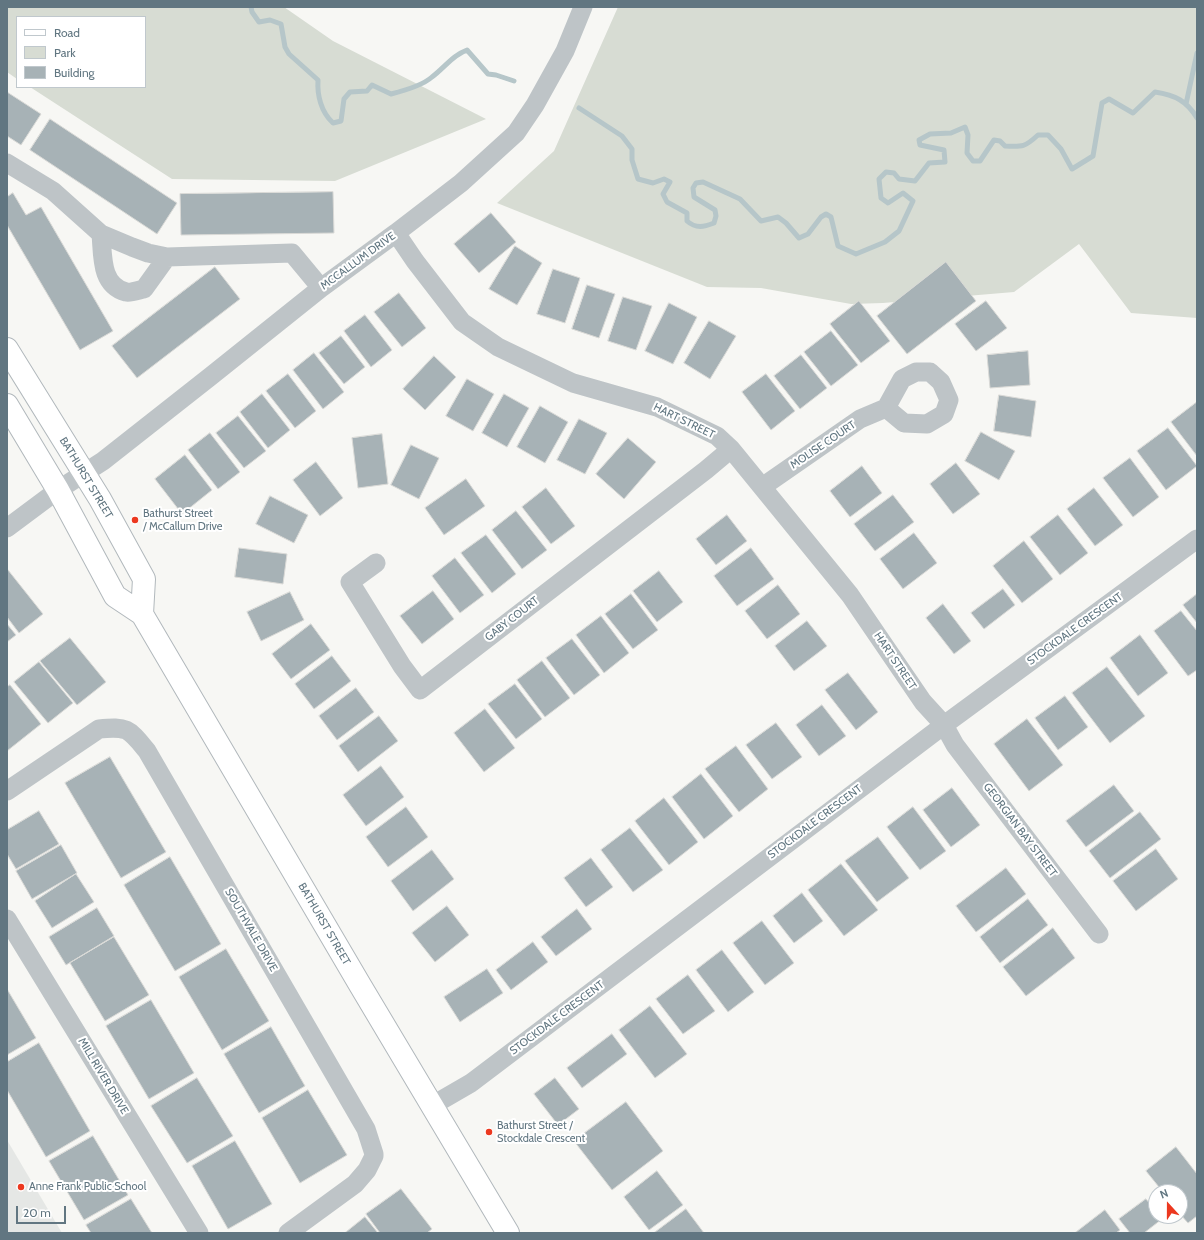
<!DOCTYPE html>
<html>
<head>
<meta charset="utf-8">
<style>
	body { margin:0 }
	#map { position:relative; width:1204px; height:1240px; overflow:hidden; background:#f7f7f4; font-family:Cabin,sans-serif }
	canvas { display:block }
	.frame { position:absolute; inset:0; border:8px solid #617681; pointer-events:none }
	.legend { position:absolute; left:16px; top:16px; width:130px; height:72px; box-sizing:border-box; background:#fff; border:1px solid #c0c8cd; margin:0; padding:5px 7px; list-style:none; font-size:12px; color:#617681 }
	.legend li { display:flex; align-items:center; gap:8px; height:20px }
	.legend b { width:20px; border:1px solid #c0c8cd }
	.north { position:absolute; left:1148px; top:1184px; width:40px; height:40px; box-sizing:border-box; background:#fff; border:1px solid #c0c8cd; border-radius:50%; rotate:339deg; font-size:11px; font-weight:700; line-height:16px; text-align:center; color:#617681 }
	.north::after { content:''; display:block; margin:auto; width:14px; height:18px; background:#ec381f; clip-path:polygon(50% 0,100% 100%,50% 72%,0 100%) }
	.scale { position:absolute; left:16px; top:1206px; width:50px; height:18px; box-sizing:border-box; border:2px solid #617681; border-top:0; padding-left:5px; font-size:12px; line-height:14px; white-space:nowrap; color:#617681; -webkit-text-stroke:3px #fff; paint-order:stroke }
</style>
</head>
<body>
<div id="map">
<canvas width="1204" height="1240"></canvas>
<div class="frame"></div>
<ul class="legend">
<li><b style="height:5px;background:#fff"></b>Road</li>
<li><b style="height:11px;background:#d7dcd3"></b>Park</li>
<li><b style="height:11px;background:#a7b2b6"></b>Building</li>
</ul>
<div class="north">N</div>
<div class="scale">20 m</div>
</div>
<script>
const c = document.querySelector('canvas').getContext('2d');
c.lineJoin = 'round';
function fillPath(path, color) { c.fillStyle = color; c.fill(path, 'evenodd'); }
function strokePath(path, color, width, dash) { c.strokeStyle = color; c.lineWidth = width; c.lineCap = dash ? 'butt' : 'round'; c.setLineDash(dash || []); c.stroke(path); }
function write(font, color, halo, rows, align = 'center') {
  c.font = font + ' Cabin,sans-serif'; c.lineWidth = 4; c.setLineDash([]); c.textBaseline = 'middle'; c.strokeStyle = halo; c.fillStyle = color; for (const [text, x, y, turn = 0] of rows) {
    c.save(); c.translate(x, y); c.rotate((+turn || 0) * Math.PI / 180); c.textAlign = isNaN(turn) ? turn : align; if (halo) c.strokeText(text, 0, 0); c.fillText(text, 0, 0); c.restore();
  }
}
const built = new Path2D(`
	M 7,1140 L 62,1233 L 7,1233 Z`);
const green = new Path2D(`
	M 7,7 L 284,7 L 333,41 L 486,119 L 335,181 L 172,179 L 30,87 L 145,87 L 145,17 L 17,17 L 17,79 L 7,72 Z
	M 618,7 L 1197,7 L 1197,318 L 1131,313 L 1079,244 L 1014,292 L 883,303 L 851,304 L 761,288 L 707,287 L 497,203 L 554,151 Z`);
const stream = new Path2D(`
	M 251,7 L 252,12 L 259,22 L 270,20 L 281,24 L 285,47 L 289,54 L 318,80 C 317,95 321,112 333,123 L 341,121 L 344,99 L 350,92 L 367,91 L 372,85 L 391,94 C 403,91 423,85 432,77 C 444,68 453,55 467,50 L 488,74 L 496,75 L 514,81
	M 1186,104 L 1197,53
	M 579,108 L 622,136 L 632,149 L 632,160 L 638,179 L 653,183 L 664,179 L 670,182 L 663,194 L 667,202 L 687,213 L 687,221 C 696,229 704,227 714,223 L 716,216 L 715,210 L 694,197 L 693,188 L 696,183 L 703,182 L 740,199 L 761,221 L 778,217 L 786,223 L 799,238 L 808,234 L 821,217 L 826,214 L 831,217 L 838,246 L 856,254 L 885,242 L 899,231 L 913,201 L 903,193 L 888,203 L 881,198 L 879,179 L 886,172 L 894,173 L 899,179 L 915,181 L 929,163 L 945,162 L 944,150 L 920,145 L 919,140 L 930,134 L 951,133 L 965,127 L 968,135 L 967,153 L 973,161 L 980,161 L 994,140 L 1000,141 L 1005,146 C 1023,147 1025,147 1038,135 L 1048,135 L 1061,149 L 1072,169 L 1093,156 L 1102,103 L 1109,99 L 1133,113 L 1155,92 C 1175,95 1187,101 1197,118`);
const building = new Path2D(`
	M 7,92 L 41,114 L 21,145 L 7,136 Z
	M 50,119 L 177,203 L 157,234 L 30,150 Z
	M 333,192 L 334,233 L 181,235 L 180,194 Z
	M 13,193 L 26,215 L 41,207 L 113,331 L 80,350 L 7,225 L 7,197 Z
	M 491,213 L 516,242 L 479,273 L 454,244 Z
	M 515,246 L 542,263 L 517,305 L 489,289 Z
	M 946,262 L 976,301 L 907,354 L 877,316 Z
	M 215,267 L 240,299 L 137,378 L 112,346 Z
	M 553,269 L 580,278 L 565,323 L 537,314 Z
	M 587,285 L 615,294 L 599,338 L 572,329 Z
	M 399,293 L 426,328 L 402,347 L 374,312 Z
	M 623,297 L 652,306 L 636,350 L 608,341 Z
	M 859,301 L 890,341 L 861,363 L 830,324 Z
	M 986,301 L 1007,328 L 976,351 L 955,324 Z
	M 669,303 L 697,317 L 673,364 L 645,351 Z
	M 365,315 L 392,350 L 371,367 L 344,331 Z
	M 709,321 L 736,336 L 710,379 L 684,363 Z
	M 831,331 L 858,365 L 831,386 L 804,352 Z
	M 341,336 L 365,367 L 344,384 L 319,353 Z
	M 1028,351 L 1030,385 L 990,388 L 987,355 Z
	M 314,353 L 344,392 L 323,409 L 293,370 Z
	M 801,355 L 827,388 L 800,409 L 774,376 Z
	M 434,356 L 456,377 L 425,410 L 403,389 Z
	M 288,374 L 316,411 L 295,428 L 266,391 Z
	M 766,374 L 795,411 L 771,430 L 742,392 Z
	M 467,379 L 494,394 L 473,431 L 446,416 Z
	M 262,394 L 290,430 L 268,448 L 240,412 Z
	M 504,394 L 529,408 L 507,447 L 482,433 Z
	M 999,395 L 1036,401 L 1031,437 L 994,431 Z
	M 1197,402 L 1197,456 L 1171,422 Z
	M 540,406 L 568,422 L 545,463 L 517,447 Z
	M 238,416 L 266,451 L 244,468 L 216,433 Z
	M 579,419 L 607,433 L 585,474 L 557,460 Z
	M 1168,428 L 1197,466 L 1166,490 L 1137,451 Z
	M 981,432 L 1015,451 L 999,480 L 965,461 Z
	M 210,433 L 240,472 L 218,489 L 188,450 Z
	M 382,434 L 388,484 L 358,488 L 352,438 Z
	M 628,438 L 656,462 L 624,499 L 596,474 Z
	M 411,445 L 439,458 L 419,499 L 391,485 Z
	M 185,455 L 212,490 L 182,514 L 155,479 Z
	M 1130,458 L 1159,497 L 1133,517 L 1103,478 Z
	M 316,462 L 343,498 L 320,516 L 293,480 Z
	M 956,463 L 980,494 L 953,514 L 930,484 Z
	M 862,466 L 882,493 L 850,517 L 830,491 Z
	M 466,479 L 485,506 L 444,535 L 425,508 Z
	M 546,488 L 575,526 L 551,544 L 522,507 Z
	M 1094,488 L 1123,525 L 1095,546 L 1067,509 Z
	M 893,495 L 914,522 L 875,551 L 854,524 Z
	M 270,496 L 308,515 L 294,543 L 256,524 Z
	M 516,511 L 547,550 L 522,569 L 492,530 Z
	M 727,515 L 747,541 L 716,565 L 696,539 Z
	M 1058,515 L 1088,553 L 1060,575 L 1030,537 Z
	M 914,533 L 937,563 L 903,589 L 880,559 Z
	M 486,535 L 516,574 L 492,593 L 461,553 Z
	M 1024,541 L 1053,579 L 1022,603 L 993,566 Z
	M 239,548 L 287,554 L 283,584 L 235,577 Z
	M 751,548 L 774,579 L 737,606 L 714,576 Z
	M 455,558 L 484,595 L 460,613 L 432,576 Z
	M 8,570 L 43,614 L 19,633 L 7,617 L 7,571 Z
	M 659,571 L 683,602 L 657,622 L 633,591 Z
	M 778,585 L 800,614 L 767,639 L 745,611 Z
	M 1003,589 L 1015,605 L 984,629 L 971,613 Z
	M 433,591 L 454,619 L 422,644 L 400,616 Z
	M 290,592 L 304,620 L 261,641 L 247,612 Z
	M 631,594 L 658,630 L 633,649 L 605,614 Z
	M 1197,594 L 1197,623 L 1183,605 Z
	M 943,604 L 971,641 L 954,654 L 926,618 Z
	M 1181,611 L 1197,631 L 1197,670 L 1188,676 L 1154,631 Z
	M 601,616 L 629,653 L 604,673 L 576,635 Z
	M 807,621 L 827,646 L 794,671 L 775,646 Z
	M 7,624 L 16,635 L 7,642 Z
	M 311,624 L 330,650 L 291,679 L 272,654 Z
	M 1140,635 L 1168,673 L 1138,696 L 1110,658 Z
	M 70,638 L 106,682 L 77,705 L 40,661 Z
	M 572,639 L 600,675 L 574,695 L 546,658 Z
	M 332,656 L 351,681 L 314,709 L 295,684 Z
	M 542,661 L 570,698 L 545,717 L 517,680 Z
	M 39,662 L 73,703 L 48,723 L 14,682 Z
	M 1107,667 L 1145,716 L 1110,743 L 1072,693 Z
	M 848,673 L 878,712 L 856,730 L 825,690 Z
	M 515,684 L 542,719 L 516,739 L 488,704 Z
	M 10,685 L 41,724 L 7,751 L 7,687 Z
	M 356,688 L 374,712 L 337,740 L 319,716 Z
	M 1065,696 L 1088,727 L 1058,750 L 1035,718 Z
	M 822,705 L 846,736 L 819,756 L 796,725 Z
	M 485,709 L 515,748 L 484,772 L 454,733 Z
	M 379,716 L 398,741 L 358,772 L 339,746 Z
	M 1027,719 L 1063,765 L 1029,791 L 994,744 Z
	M 776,723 L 802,757 L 772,779 L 746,745 Z
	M 736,746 L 768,789 L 739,812 L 705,769 Z
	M 110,757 L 166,852 L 121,878 L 65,783 Z
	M 381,766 L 404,797 L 366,826 L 343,795 Z
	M 701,774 L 733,816 L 704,839 L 672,797 Z
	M 1114,785 L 1134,811 L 1086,847 L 1066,821 Z
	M 952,788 L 980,825 L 951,847 L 923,810 Z
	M 664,798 L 698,842 L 669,865 L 635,821 Z
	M 406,807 L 428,837 L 388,867 L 366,837 Z
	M 913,807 L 946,851 L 920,870 L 887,827 Z
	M 39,811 L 59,844 L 16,869 L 7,854 L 7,830 Z
	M 1140,812 L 1161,839 L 1110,878 L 1089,851 Z
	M 630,828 L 663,870 L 633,892 L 601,850 Z
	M 878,837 L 909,878 L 877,902 L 845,861 Z
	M 61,845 L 77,873 L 32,899 L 16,871 Z
	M 1156,849 L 1178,879 L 1136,911 L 1113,881 Z
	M 432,850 L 454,879 L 413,911 L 391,881 Z
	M 170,857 L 221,944 L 175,971 L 124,885 Z
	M 591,858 L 613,887 L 586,907 L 564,878 Z
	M 841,864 L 878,910 L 844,936 L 808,890 Z
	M 1006,868 L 1026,894 L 976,932 L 956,906 Z
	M 76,874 L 94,902 L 52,928 L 35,901 Z
	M 802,893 L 823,921 L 794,943 L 773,916 Z
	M 1028,899 L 1048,925 L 1000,963 L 980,937 Z
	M 447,906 L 469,935 L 435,962 L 412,933 Z
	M 97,908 L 114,936 L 66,965 L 49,937 Z
	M 577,909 L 592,929 L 556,956 L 541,937 Z
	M 762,921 L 794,963 L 765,985 L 733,943 Z
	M 1053,928 L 1075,958 L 1026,996 L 1003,967 Z
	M 114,937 L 149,995 L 105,1021 L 70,963 Z
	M 533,942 L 548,962 L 511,990 L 496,970 Z
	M 226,949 L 269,1021 L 222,1050 L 179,977 Z
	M 722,950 L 754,992 L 728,1012 L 696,970 Z
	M 487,969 L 503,993 L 460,1022 L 444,997 Z
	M 688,975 L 715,1011 L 683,1034 L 656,999 Z
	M 7,989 L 36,1038 L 7,1055 Z
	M 151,1000 L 194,1073 L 149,1099 L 106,1026 Z
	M 650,1006 L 687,1054 L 655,1078 L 619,1030 Z
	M 271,1027 L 305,1086 L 259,1113 L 224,1054 Z
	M 612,1034 L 627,1054 L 582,1088 L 567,1068 Z
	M 39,1043 L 90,1131 L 46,1157 L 7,1090 L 7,1062 Z
	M 197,1078 L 233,1136 L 187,1163 L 151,1106 Z
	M 555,1078 L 579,1109 L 558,1125 L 534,1094 Z
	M 308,1090 L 347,1155 L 300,1183 L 262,1118 Z
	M 626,1102 L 663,1151 L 612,1190 L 574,1141 Z
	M 93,1136 L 128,1195 L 84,1220 L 49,1161 Z
	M 235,1141 L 272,1204 L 228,1229 L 192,1166 Z
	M 1176,1147 L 1197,1174 L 1197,1216 L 1188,1223 L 1180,1214 L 1180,1192 L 1163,1192 L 1146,1171 Z
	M 657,1171 L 683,1205 L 649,1230 L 624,1197 Z
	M 401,1189 L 432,1229 L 427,1233 L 380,1233 L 366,1214 Z
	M 131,1199 L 152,1233 L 91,1233 L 86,1225 Z
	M 1146,1199 L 1156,1211 L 1156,1216 L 1160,1216 L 1162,1219 L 1144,1233 L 1130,1233 L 1119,1219 Z
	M 686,1209 L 704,1233 L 654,1233 Z
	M 1105,1210 L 1120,1230 L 1116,1233 L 1075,1233 Z
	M 365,1217 L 378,1233 L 345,1233 Z`);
const minor = new Path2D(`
	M 7,163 L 53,191 L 101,234 L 132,247 L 148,253 L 167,257 L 292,253 L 321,288
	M 396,233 L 415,261 L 462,322 L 498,347 L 573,383 L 657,407 L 717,436 L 731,449 L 850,595 L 923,702 L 944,725 L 955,745 L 1099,934
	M 101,234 C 103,255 100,285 126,292 C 131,293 139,290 144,289 L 167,257
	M 762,487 L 860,419 L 886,408 L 904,423 L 927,424 L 944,414 L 949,400 L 941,382 L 930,372 L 916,372 L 902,379 L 886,408
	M 7,528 L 58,490 L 103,461 L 211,376 L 321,288 L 396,233 L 461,183 L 516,133 L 535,105 L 565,51 L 583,7
	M 376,563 L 350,582 L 402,666 L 420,690 L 706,470 L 731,449
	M 7,791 L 99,729 C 128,726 129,729 147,751 L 366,1129 L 374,1154 L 374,1156 L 367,1170 L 355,1184 L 288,1233
	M 7,919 L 199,1233
	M 433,1105 L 471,1083 L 944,725 L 1197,539`);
const major = new Path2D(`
	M 7,349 L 100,499 L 144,579 L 142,614
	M 7,405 L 58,490 L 115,596 L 142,614 L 360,985 L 508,1233`);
const markers = [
	[135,520,4,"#ec381f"],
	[489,1132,4,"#ec381f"],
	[21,1187,4,"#ec381f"]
];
const streetNames = [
	["MCCALLUM DRIVE",358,261,-36],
	["HART STREET",684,421,26],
	["MOLISE COURT",823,445,-34],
	["BATHURST STREET",86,478,59],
	["GABY COURT",512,619,-38],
	["STOCKDALE CRESCENT",1075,629,-36],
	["HART STREET",895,661,56],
	["STOCKDALE CRESCENT",815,822,-37],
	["GEORGIAN BAY STREET",1020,830,53],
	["BATHURST STREET",324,924,60],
	["SOUTHVALE DRIVE",251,930,60],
	["STOCKDALE CRESCENT",557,1018,-37],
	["MILL RIVER DRIVE",103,1076,59]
];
const poiNames = [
	["Bathurst Street",143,514],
	["/ McCallum Drive",143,527],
	["Bathurst Street /",497,1126],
	["Stockdale Crescent",497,1139],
	["Anne Frank Public School",29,1187]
];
fillPath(built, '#e5e7e5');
fillPath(green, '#d7dcd3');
strokePath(stream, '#b6c6c9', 5);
fillPath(building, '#a7b2b6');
strokePath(building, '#d9d9d6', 1);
strokePath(major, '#b1b8bc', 24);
strokePath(minor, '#bec4c7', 19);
strokePath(major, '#fff', 22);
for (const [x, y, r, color] of markers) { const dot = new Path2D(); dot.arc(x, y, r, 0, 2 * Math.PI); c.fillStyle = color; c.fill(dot); strokePath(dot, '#fff', 1.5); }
write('11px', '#617681', '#fff', streetNames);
write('11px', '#617681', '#fff', poiNames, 'left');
</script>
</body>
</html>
